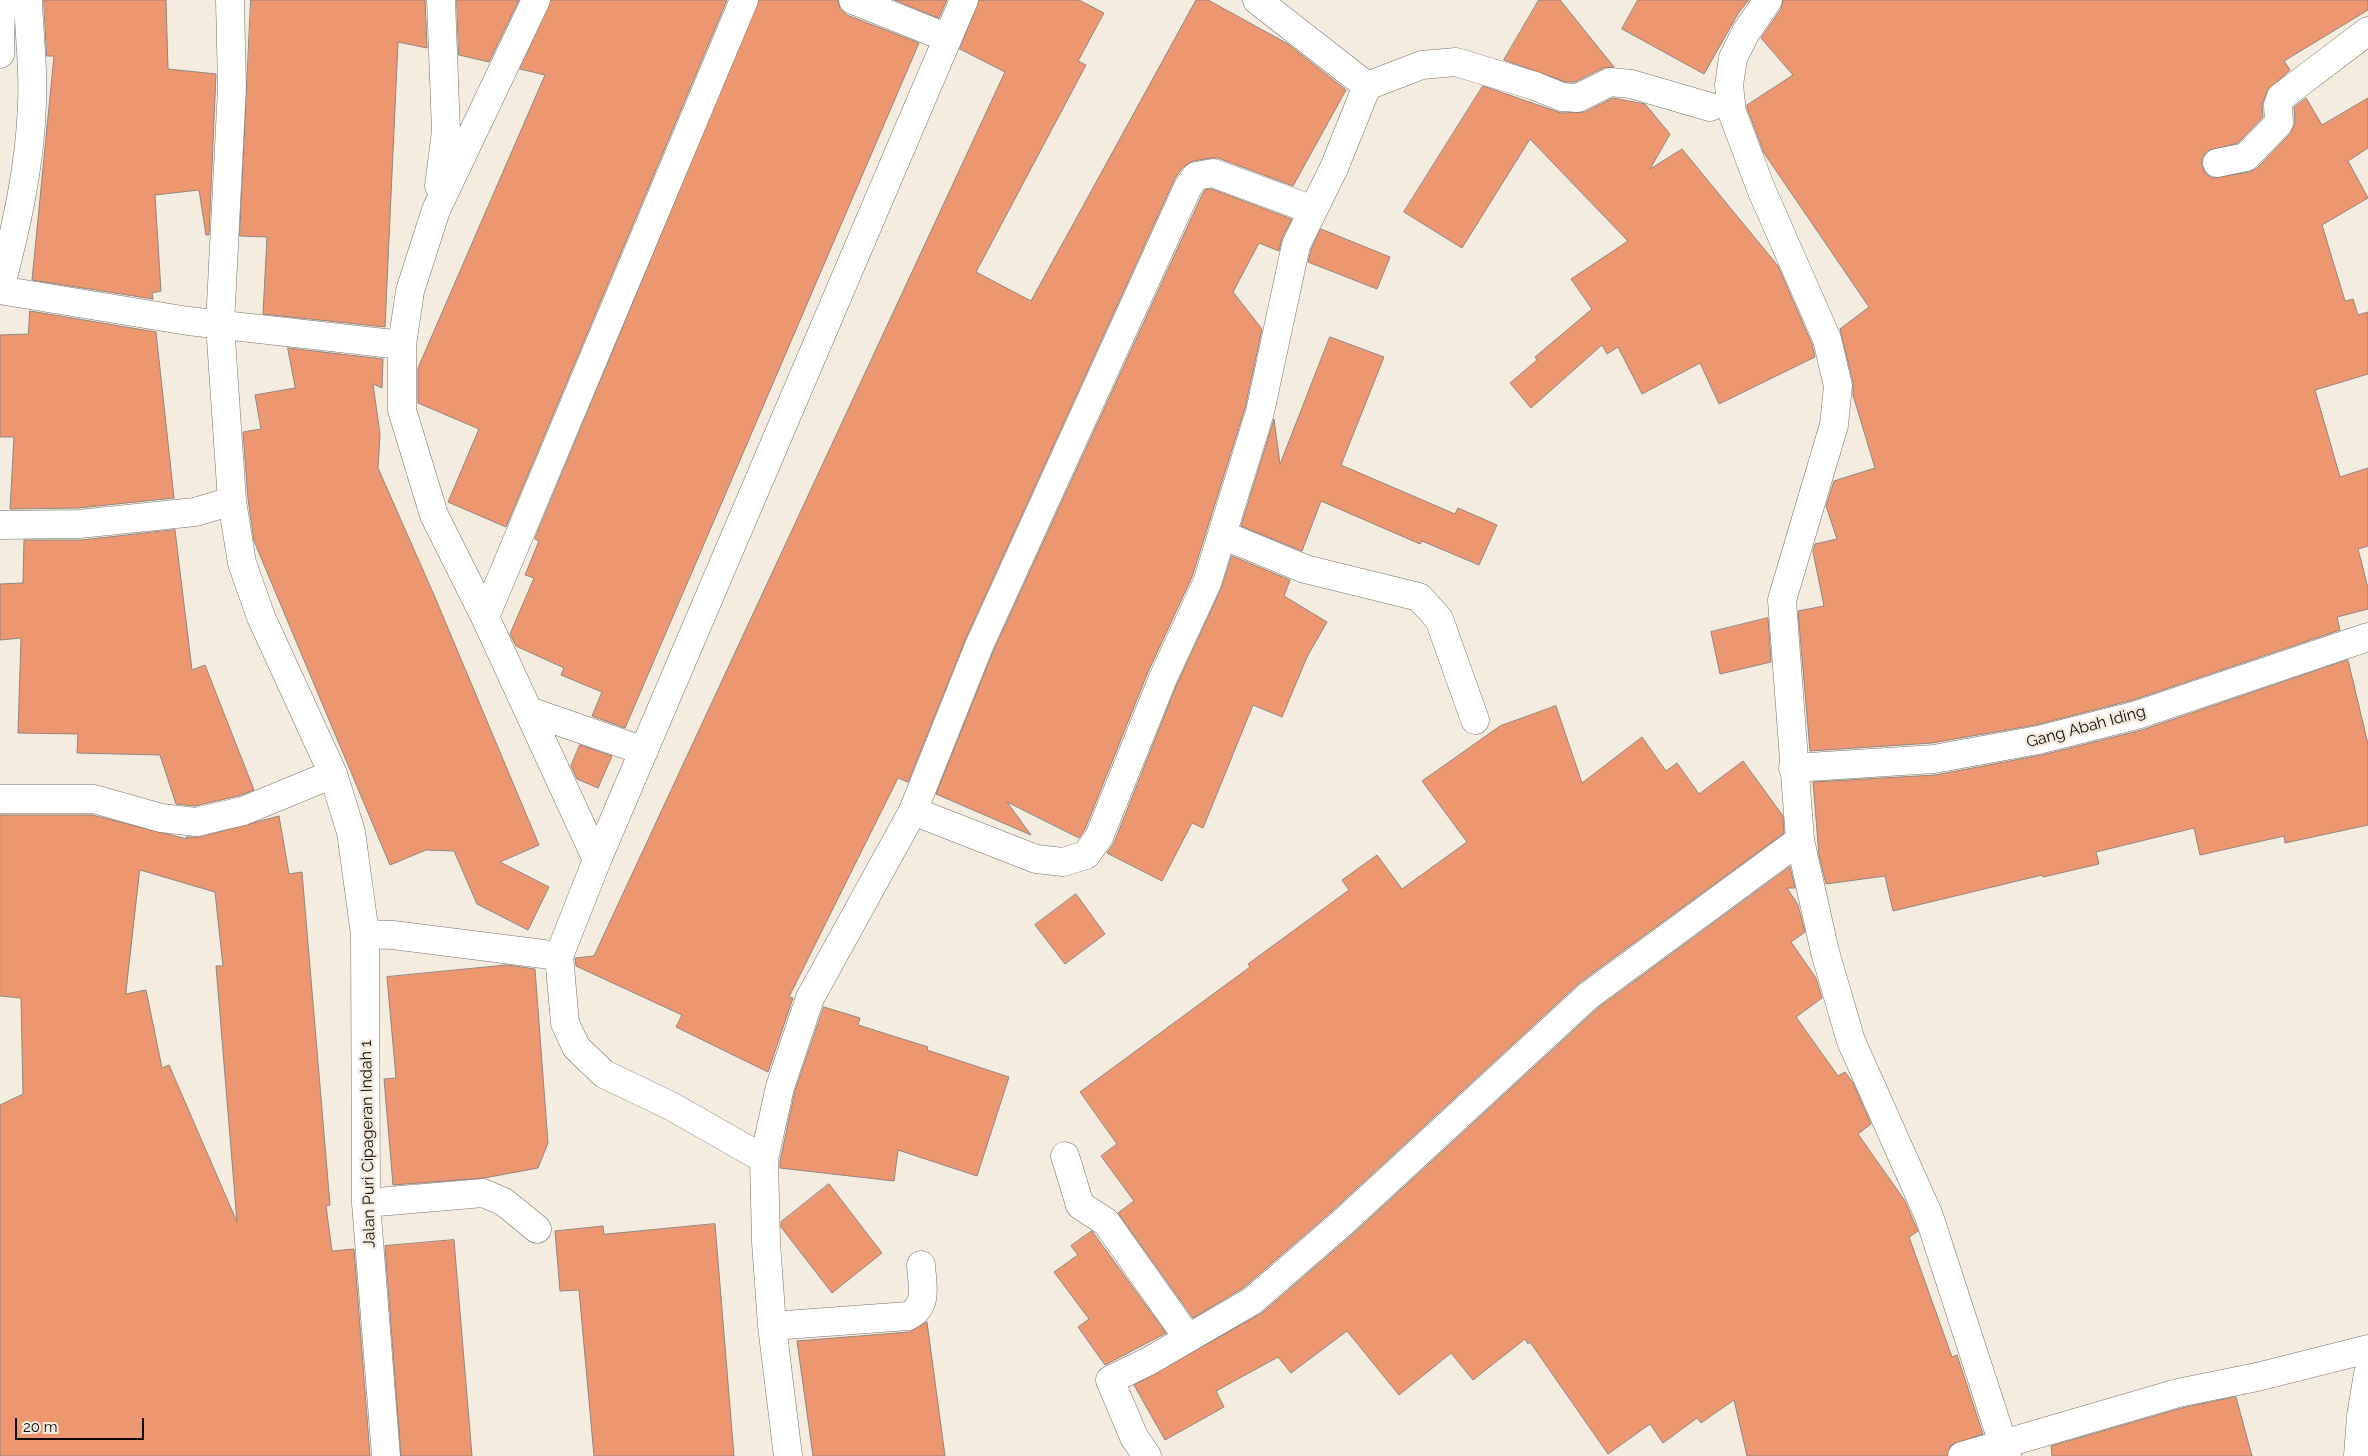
<!DOCTYPE html>
<html>
<head>
<meta charset="utf-8">
<style>
	body { margin:0 }
	#map { position:relative; width:2368px; height:1456px; overflow:hidden; background:#f5ece0; font-family:Raleway,sans-serif }
	canvas { display:block }
	.scale { position:absolute; left:15px; top:1418px; width:129px; height:22px; box-sizing:border-box; border:2px solid #0e0b07; border-top:0; padding-left:6px; font-size:15px; line-height:18px; white-space:nowrap; color:#0e0b07; -webkit-text-stroke:4px #f5ece0; paint-order:stroke }
</style>
</head>
<body>
<div id="map">
<canvas width="2368" height="1456"></canvas>
<div class="scale">20 m</div>
</div>
<script>
const c = document.querySelector('canvas').getContext('2d');
c.lineJoin = 'round';
function fillPath(path, color) { c.fillStyle = color; c.fill(path, 'evenodd'); }
function strokePath(path, color, width, dash) { c.strokeStyle = color; c.lineWidth = width; c.lineCap = dash ? 'butt' : 'round'; c.setLineDash(dash || []); c.stroke(path); }
function write(font, color, halo, rows, align = 'center') {
  c.font = font + ' Raleway,sans-serif'; c.lineWidth = 5; c.setLineDash([]); c.textBaseline = 'middle'; c.strokeStyle = halo; c.fillStyle = color; for (const [text, x, y, turn = 0] of rows) {
    c.save(); c.translate(x, y); c.rotate((+turn || 0) * Math.PI / 180); c.textAlign = isNaN(turn) ? turn : align; if (halo) c.strokeText(text, 0, 0); c.fillText(text, 0, 0); c.restore();
  }
}
const building = new Path2D(`
	M 44,0 L 166,0 L 168,69 L 216,74 L 209,235 L 206,235 L 199,190 L 155,195 L 161,291 L 152,293 L 153,299 L 32,280 L 54,56 L 47,56 Z
	M 251,0 L 425,0 L 427,48 L 398,42 L 385,327 L 263,314 L 267,237 L 240,236 Z
	M 457,0 L 519,0 L 489,62 L 459,55 Z
	M 551,0 L 727,0 L 506,527 L 448,502 L 479,429 L 418,403 L 418,368 L 545,75 L 520,69 Z
	M 759,0 L 838,0 L 840,9 L 847,15 L 919,43 L 625,728 L 592,716 L 602,692 L 561,675 L 564,668 L 516,646 L 510,634 L 534,578 L 525,575 L 539,541 L 535,539 Z
	M 895,0 L 947,0 L 939,18 Z
	M 979,0 L 1079,0 L 1104,13 L 1078,61 L 1086,65 L 976,272 L 1031,301 L 1196,0 L 1208,0 L 1288,44 L 1346,90 L 1293,186 L 1218,158 L 1211,158 L 1193,161 L 1183,167 L 1175,178 L 965,640 L 908,782 L 898,778 L 789,997 L 793,998 L 768,1072 L 676,1027 L 682,1015 L 576,966 L 575,958 L 594,956 L 1005,72 L 960,49 Z
	M 1539,0 L 1560,0 L 1614,67 L 1603,68 L 1575,82 L 1566,82 L 1504,60 Z
	M 1638,0 L 1749,0 L 1739,12 L 1704,74 L 1622,29 Z
	M 1783,0 L 2368,0 L 2368,10 L 2284,61 L 2290,70 L 2267,91 L 2262,105 L 2263,117 L 2238,143 L 2207,151 L 2202,158 L 2202,166 L 2206,174 L 2213,178 L 2250,172 L 2257,168 L 2290,134 L 2295,123 L 2294,107 L 2306,98 L 2322,125 L 2368,98 L 2368,148 L 2348,161 L 2368,198 L 2322,225 L 2345,301 L 2353,299 L 2358,315 L 2368,312 L 2368,374 L 2315,390 L 2340,477 L 2368,468 L 2368,546 L 2358,549 L 2368,588 L 2368,609 L 2337,617 L 2340,630 L 2133,700 L 2035,725 L 1932,743 L 1810,751 L 1798,611 L 1824,606 L 1813,552 L 1815,544 L 1837,539 L 1826,506 L 1834,481 L 1875,468 L 1853,395 L 1853,382 L 1840,329 L 1869,307 L 1764,153 L 1747,108 L 1747,105 L 1793,75 L 1761,38 L 1781,9 Z
	M 1483,86 L 1561,113 L 1585,112 L 1613,98 L 1645,104 L 1670,134 L 1650,169 L 1682,149 L 1778,266 L 1812,344 L 1815,357 L 1719,404 L 1700,363 L 1642,394 L 1618,347 L 1607,354 L 1602,345 L 1531,408 L 1510,383 L 1537,360 L 1535,357 L 1592,309 L 1571,279 L 1628,241 L 1530,139 L 1462,248 L 1404,212 Z
	M 1212,189 L 1292,219 L 1282,238 L 1279,251 L 1259,243 L 1233,292 L 1262,329 L 1245,408 L 1192,577 L 1148,672 L 1085,829 L 1079,838 L 1007,802 L 1031,835 L 936,794 L 993,652 L 1202,195 L 1205,190 Z
	M 1321,229 L 1390,257 L 1377,289 L 1308,262 L 1311,250 Z
	M 30,311 L 156,332 L 174,498 L 78,508 L 10,509 L 14,437 L 0,437 L 0,335 L 28,334 Z
	M 1330,337 L 1384,357 L 1341,465 L 1455,514 L 1458,508 L 1497,525 L 1479,565 L 1422,541 L 1420,544 L 1321,501 L 1302,551 L 1241,526 L 1274,419 L 1280,464 Z
	M 288,348 L 383,359 L 382,388 L 373,384 L 380,434 L 378,468 L 434,595 L 539,845 L 500,862 L 549,887 L 528,930 L 477,904 L 454,851 L 426,850 L 390,865 L 254,541 L 248,499 L 243,432 L 261,429 L 255,395 L 295,388 Z
	M 175,530 L 192,670 L 205,665 L 254,790 L 238,796 L 195,806 L 176,804 L 160,755 L 77,753 L 78,734 L 18,733 L 21,638 L 0,640 L 0,584 L 23,583 L 24,540 L 81,540 Z
	M 1232,556 L 1290,580 L 1284,596 L 1327,622 L 1307,657 L 1282,717 L 1253,705 L 1203,828 L 1192,823 L 1162,881 L 1107,853 L 1114,843 L 1177,684 L 1221,589 Z
	M 1768,618 L 1771,662 L 1720,674 L 1711,632 Z
	M 2348,660 L 2368,744 L 2368,825 L 2285,843 L 2284,836 L 2200,855 L 2194,828 L 2096,852 L 2099,864 L 2043,877 L 2042,875 L 1893,911 L 1885,876 L 1826,884 L 1819,855 L 1813,782 L 1935,775 L 2042,755 L 2142,730 Z
	M 1556,706 L 1582,783 L 1642,737 L 1666,771 L 1677,763 L 1699,794 L 1743,761 L 1783,816 L 1784,833 L 1579,983 L 1332,1211 L 1243,1288 L 1193,1318 L 1118,1213 L 1134,1201 L 1101,1156 L 1117,1144 L 1080,1092 L 1250,967 L 1248,964 L 1349,890 L 1342,880 L 1377,855 L 1402,889 L 1467,842 L 1422,781 L 1500,726 Z
	M 580,745 L 612,756 L 598,788 L 577,779 L 571,766 Z
	M 0,815 L 92,815 L 187,839 L 186,837 L 200,837 L 279,816 L 289,874 L 302,872 L 330,1205 L 326,1206 L 332,1251 L 354,1249 L 370,1456 L 0,1456 L 0,1105 L 23,1094 L 21,998 L 0,996 ZM 140,870 L 215,892 L 223,966 L 216,966 L 237,1222 L 169,1065 L 162,1068 L 146,990 L 126,994 Z
	M 1790,867 L 1795,888 L 1787,888 L 1798,905 L 1805,932 L 1791,942 L 1816,978 L 1822,998 L 1796,1017 L 1838,1076 L 1845,1072 L 1853,1083 L 1871,1124 L 1858,1134 L 1905,1201 L 1914,1222 L 1918,1231 L 1909,1237 L 1952,1357 L 1957,1355 L 1983,1434 L 1951,1445 L 1947,1456 L 1747,1456 L 1734,1400 L 1701,1423 L 1697,1418 L 1663,1443 L 1650,1424 L 1608,1454 L 1530,1342 L 1528,1344 L 1525,1339 L 1473,1380 L 1451,1353 L 1399,1395 L 1347,1331 L 1291,1373 L 1278,1357 L 1216,1391 L 1224,1407 L 1165,1440 L 1134,1385 L 1262,1313 L 1353,1234 L 1598,1008 Z
	M 1076,894 L 1105,934 L 1065,964 L 1035,925 Z
	M 507,965 L 535,969 L 548,1143 L 538,1168 L 484,1178 L 393,1185 L 384,1079 L 396,1078 L 387,977 Z
	M 824,1007 L 860,1018 L 858,1025 L 928,1047 L 927,1050 L 1009,1077 L 977,1176 L 898,1150 L 894,1181 L 780,1168 L 780,1161 L 795,1091 Z
	M 829,1184 L 882,1253 L 832,1293 L 781,1227 L 781,1222 Z
	M 715,1224 L 734,1456 L 594,1456 L 579,1290 L 560,1291 L 555,1231 L 603,1226 L 604,1234 Z
	M 1092,1231 L 1166,1333 L 1105,1365 L 1078,1327 L 1089,1319 L 1054,1272 L 1078,1255 L 1071,1246 Z
	M 454,1240 L 472,1456 L 401,1456 L 385,1246 Z
	M 927,1322 L 945,1456 L 813,1456 L 797,1341 L 909,1332 Z
	M 2236,1397 L 2252,1456 L 2052,1456 L 2051,1446 L 2182,1408 Z`);
const minor = new Path2D(`
	M 230,0 L 232,88 L 220,324 L 232,501 L 242,563 L 261,617 L 333,774 L 351,832 L 365,934 L 366,1203 L 386,1456
	M 536,0 L 436,210 L 410,291 L 402,345 L 402,410 L 434,515 L 485,617 L 597,860
	M 853,0 L 948,38
	M 1257,0 L 1367,86
	M 1768,0 L 1746,32 L 1733,58 L 1729,85 L 1732,112 L 1761,189 L 1827,339 L 1838,386 L 1834,425 L 1782,600 L 1800,840 L 1825,952 L 1851,1041 L 1929,1216 L 2007,1456
	M 0,54 L 1,0
	M 2217,163 L 2246,157 L 2279,123 L 2278,105 L 2281,97 L 2368,31
	M 439,186 L 446,131 L 441,0
	M 0,289 C 16,228 30,167 32,104 C 34,70 29,34 28,0
	M 0,290 L 188,321 L 402,345
	M 0,525 L 79,524 L 195,512 L 232,501
	M 1223,535 L 1305,569 L 1419,597 L 1439,619 L 1475,720
	M 485,617 L 744,0
	M 529,711 L 644,751
	M 1793,768 L 1934,759 L 2038,740 L 2137,715 L 2368,637
	M 0,799 L 94,799 L 161,818 L 196,822 L 243,811 L 333,774
	M 913,811 L 1036,859 L 1063,862 L 1086,855 L 1099,837 L 1163,678 L 1207,583 L 1260,412 L 1296,245 L 1334,168 L 1367,86 L 1422,65 L 1456,62 L 1535,86 L 1562,97 L 1578,98 L 1610,82 L 1631,84 L 1710,107
	M 365,934 L 393,935 L 559,956
	M 1065,1156 L 1080,1205 L 1106,1222 L 1188,1338
	M 764,1159 L 671,1106 L 604,1074 L 576,1047 L 565,1023 L 559,956 L 597,860 L 964,0
	M 366,1203 L 483,1193 L 504,1202 L 537,1229
	M 772,1326 L 908,1316 C 929,1306 922,1284 921,1265
	M 788,1456 L 772,1326 L 766,1242 L 764,1159 L 780,1087 L 810,998 L 913,811 L 979,646 L 1188,187 L 1196,176 L 1213,173 L 1313,210
	M 1147,1456 L 1134,1437 L 1110,1380 L 1149,1361 L 1252,1301 L 1342,1223 L 1588,996 L 1800,840
	M 1962,1456 L 2178,1393 L 2257,1377 L 2368,1349
	M 2358,1456 L 2361,1416 L 2368,1374`);
const streetNames = [
	["Gang Abah Iding",2086,727,-15],
	["Jalan Puri Cipageran Indah 1",368,1144,-91]
];
fillPath(building, '#ec9770');
strokePath(building, '#91847e', 1);
strokePath(minor, '#787066', 29);
strokePath(minor, '#fff', 28);
write('16px', '#0e0b07', '#f5ece0', streetNames);
</script>
</body>
</html>
